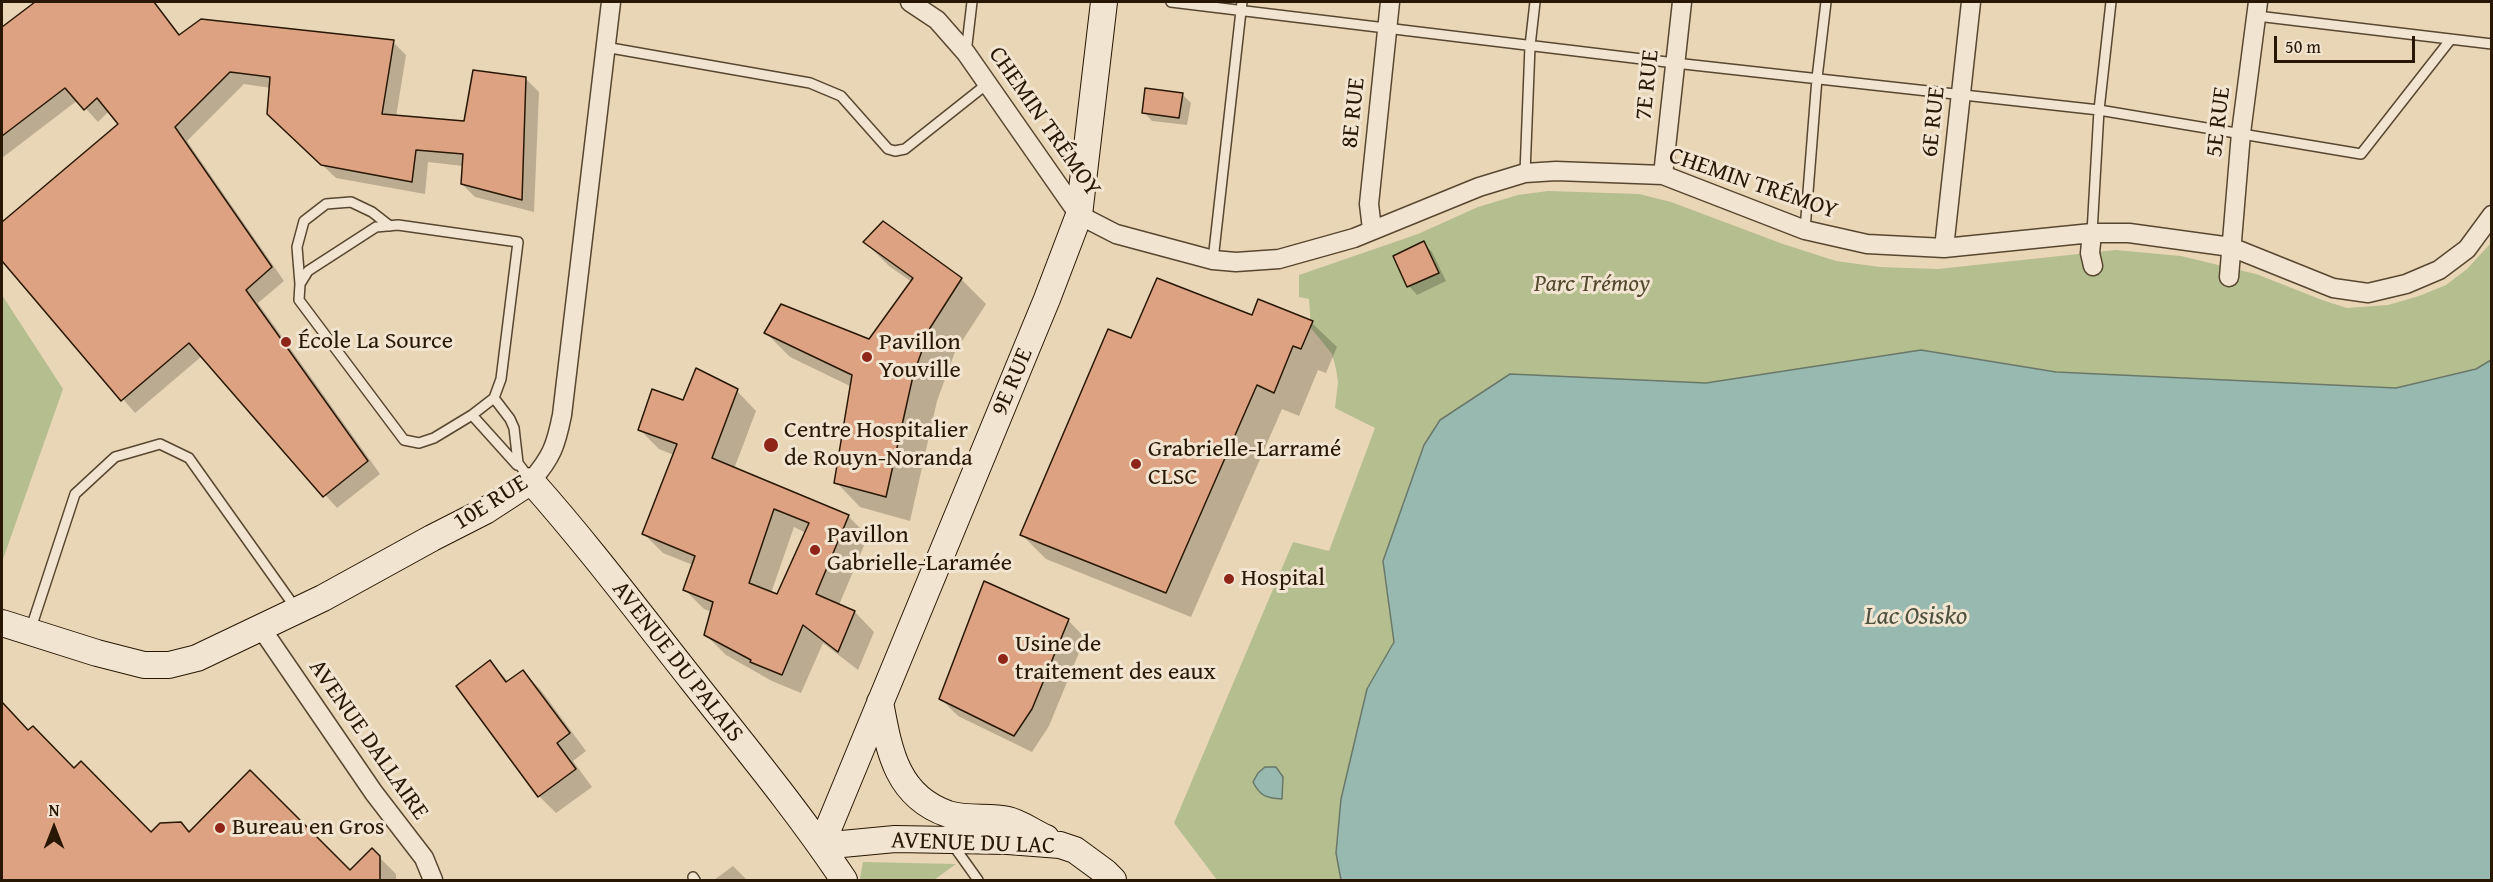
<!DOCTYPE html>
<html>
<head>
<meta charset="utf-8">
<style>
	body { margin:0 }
	#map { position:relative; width:2493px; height:882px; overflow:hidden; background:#e9d6b6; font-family:"Gentium Book Plus",serif }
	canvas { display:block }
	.frame { position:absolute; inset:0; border:3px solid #271703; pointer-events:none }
	.north { position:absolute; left:24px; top:798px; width:60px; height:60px; -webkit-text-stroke:4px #f1e4d0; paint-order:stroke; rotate:0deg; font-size:16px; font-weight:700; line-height:24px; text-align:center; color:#271703 }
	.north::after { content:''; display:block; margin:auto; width:21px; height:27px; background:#271703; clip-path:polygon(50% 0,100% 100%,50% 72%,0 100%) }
	.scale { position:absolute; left:2274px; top:36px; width:141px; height:27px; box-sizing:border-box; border:3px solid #271703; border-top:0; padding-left:8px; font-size:18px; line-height:21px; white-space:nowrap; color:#271703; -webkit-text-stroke:4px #f1e4d0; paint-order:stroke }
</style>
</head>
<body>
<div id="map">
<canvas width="2493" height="882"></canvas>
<div class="frame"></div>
<div class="north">N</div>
<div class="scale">50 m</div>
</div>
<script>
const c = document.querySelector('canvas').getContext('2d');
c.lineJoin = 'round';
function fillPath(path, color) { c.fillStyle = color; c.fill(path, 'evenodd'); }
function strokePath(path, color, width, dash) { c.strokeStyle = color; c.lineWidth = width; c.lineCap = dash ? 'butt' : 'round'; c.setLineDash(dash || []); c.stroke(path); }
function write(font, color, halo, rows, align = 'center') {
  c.font = font + ' "Gentium Book Plus",serif'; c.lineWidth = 6; c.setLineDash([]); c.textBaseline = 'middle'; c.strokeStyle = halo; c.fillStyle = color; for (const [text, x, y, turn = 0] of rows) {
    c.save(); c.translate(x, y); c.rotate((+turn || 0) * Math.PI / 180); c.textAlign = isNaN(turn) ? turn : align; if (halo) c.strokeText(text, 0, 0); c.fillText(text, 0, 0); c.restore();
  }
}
const green = new Path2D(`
	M 1548,191 L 1639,194 L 1671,202 L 1783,244 L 1836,261 L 1880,267 L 1938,269 L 2116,250 L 2181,256 L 2256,274 L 2322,300 L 2347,308 L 2388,305 L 2419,296 L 2446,285 L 2467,269 L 2491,243 L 2491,360 L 2476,369 L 2396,388 L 2056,372 L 1921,350 L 1706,383 L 1510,374 L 1440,420 L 1424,445 L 1383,561 L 1394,642 L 1367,689 L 1341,799 L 1336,853 L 1341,880 L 1217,880 L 1174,823 L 1293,542 L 1329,551 L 1375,428 L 1335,408 L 1338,382 L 1336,369 L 1332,354 L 1311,328 L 1309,299 L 1299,297 L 1299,275 L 1418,234 L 1478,207 L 1518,195 Z
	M 2,295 L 63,389 L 2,562 Z
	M 863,862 L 956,864 L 934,880 L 862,880 L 860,878 Z`);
const water = new Path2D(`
	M 1921,350 L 2056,372 L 2396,388 L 2476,369 L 2491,360 L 2491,880 L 1341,880 L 1336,853 L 1341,799 L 1367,689 L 1394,642 L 1383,561 L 1424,445 L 1440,420 L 1510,374 L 1706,383 Z
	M 1265,767 L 1276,767 L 1283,777 L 1282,799 C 1266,798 1260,796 1253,782 L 1258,773 Z`);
const shadow = new Path2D(`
	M 37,2 L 129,2 L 130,4 L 133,2 L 154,2 L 181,36 L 393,42 L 406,55 L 396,117 L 465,123 L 526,79 L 539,92 L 534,212 L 475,197 L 462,184 L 463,166 L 428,162 L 425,194 L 336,178 L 282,127 L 271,88 L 244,84 L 187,141 L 284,281 L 258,303 L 380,474 L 337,508 L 202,356 L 135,413 L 2,258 L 2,224 L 120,124 L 109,111 L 98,122 L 78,100 L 2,158 L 2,29 Z
	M 1201,2 L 1232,2 L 1231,5 Z
	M 1182,94 L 1191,103 L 1187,125 L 1152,121 L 1144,112 Z
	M 883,223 L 961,279 L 986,304 L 955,352 L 937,401 L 910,521 L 860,507 L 836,482 L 852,387 L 790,357 L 766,333 L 869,340 L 912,282 L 889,266 L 865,242 Z
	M 1424,243 L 1432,252 L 1446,281 L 1417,295 L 1409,286 L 1395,257 Z
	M 1253,317 L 1312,323 L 1337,347 L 1326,373 L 1318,370 L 1299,416 L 1282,409 L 1191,617 L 1046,559 L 1022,535 L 1132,340 Z
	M 737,391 L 756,411 L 734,469 L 848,516 L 868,536 L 839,605 L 855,612 L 874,632 L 858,670 L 823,643 L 801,693 L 772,681 L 726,655 L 706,635 L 712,612 L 704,609 L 685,590 L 693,565 L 663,553 L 643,533 L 674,455 L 659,449 L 640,430 L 684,402 ZM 794,527 L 806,533 L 778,596 L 771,593 Z
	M 1068,620 L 1085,638 L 1049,726 L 1032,752 L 958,716 L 941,699 Z
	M 490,662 L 509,682 L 523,672 L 540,689 L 586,751 L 573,761 L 592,787 L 556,813 L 539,796 Z
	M 2,704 L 29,731 L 151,834 L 190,833 L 350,872 L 372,850 L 396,874 L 396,880 L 2,880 Z
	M 733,866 L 747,880 L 714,880 Z`);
const building = new Path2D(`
	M 35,2 L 154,2 L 179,35 L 201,19 L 394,40 L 382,114 L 464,121 L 473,70 L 526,77 L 522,200 L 461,184 L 463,154 L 416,150 L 412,182 L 321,165 L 267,114 L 270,77 L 230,72 L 175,127 L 272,267 L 246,290 L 368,461 L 323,497 L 189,343 L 121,401 L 2,261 L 2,222 L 118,124 L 97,98 L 84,110 L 65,88 L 2,136 L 2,27 Z
	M 1145,88 L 1183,93 L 1179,118 L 1142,113 Z
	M 883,221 L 962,278 L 930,328 L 913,376 L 886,497 L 834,483 L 852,375 L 764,333 L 781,304 L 869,339 L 913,278 L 863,242 Z
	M 1424,241 L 1439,273 L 1407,287 L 1393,256 Z
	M 1157,278 L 1252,315 L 1258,299 L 1313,321 L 1301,349 L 1293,346 L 1274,393 L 1257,385 L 1166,593 L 1020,535 L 1108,329 L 1131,338 Z
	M 696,368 L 738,389 L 712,458 L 849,515 L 816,594 L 855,611 L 838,652 L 803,625 L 782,675 L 750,662 L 751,660 L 704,635 L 713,602 L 683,590 L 695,556 L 642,534 L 677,444 L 638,430 L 652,389 L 683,400 ZM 774,509 L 809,523 L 777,594 L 749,583 Z
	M 984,581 L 1069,619 L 1032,709 L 1014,736 L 939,699 Z
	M 490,660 L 506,682 L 523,670 L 570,733 L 557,743 L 576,769 L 538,797 L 456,686 Z
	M 2,702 L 28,730 L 33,726 L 74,768 L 81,761 L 151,832 L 160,823 L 181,822 L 189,832 L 250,770 L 350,870 L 372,848 L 380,856 L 380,880 L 2,880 Z`);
const lane = new Path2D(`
	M 1171,2 L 1675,63 L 2099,110 L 2361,154 L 2451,39
	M 2257,16 L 2492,44
	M 605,47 L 810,83 L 841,96 L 888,149 L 895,151 L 905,149 L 987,84
	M 966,53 L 972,2
	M 1525,173 L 1530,46 L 1535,2
	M 398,225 L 518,242 L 501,379 L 494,398 L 472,415 L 434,438 L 419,443 L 404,440 L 299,300 L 300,284 L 308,271 L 376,227 Z
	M 1805,230 L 1817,78 L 1826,2
	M 2092,233 L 2099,110 L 2111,2
	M 1213,260 L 1242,2
	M 300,284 L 297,247 L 304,221 L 326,204 L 351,202 L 372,212 L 390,226
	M 494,398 L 510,419 L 514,428 L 518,463 L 530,479
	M 472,415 L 517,465
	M 30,631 L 75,494 L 115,457 L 160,444 L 189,458 L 297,610
	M 953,845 L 978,880
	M 693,877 L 695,880`);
const street = new Path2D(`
	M 910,2 L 937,20 L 966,53 L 1079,215 L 1116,234 L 1213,260 L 1236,262 L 1279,259 L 1354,238 L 1479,187 L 1525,173 L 1556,171 L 1663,175 L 1805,230 L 1867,244 L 1944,248 L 2092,233 L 2129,233 L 2231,247 L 2333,288 L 2368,293 L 2406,284 L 2439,270 L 2467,249 L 2492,215
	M 1663,175 L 1682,2
	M 1372,229 L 1369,204 L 1390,2
	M 2092,233 L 2090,253 L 2093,266
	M 1944,248 L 1971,2
	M 2229,277 L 2241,133 L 2258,2
	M 531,481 C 552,457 556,445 562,415 L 611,2
	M 261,628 L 374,793 L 424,858 L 433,880`);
const secondary = new Path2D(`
	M 2,623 L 97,653 L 144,665 L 169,665 L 197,658 L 323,598 L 432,538 L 485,511 L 531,481 C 588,545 639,613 692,680 C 744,746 798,811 844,880
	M 880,702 C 889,750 896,796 948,814 C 967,820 989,816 1008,820 C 1021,823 1034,833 1046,838
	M 821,846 L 1047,299 L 1079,215 L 1104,2
	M 821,846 L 895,839 L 1008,841 L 1060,845 L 1075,850 L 1105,872 L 1113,880`);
const markers = [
	[286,342,6,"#8f2418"],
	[867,357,6,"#8f2418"],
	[771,445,8,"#8f2418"],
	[1136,464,6,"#8f2418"],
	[815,550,6,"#8f2418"],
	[1229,579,6,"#8f2418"],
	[1003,659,6,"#8f2418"],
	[220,828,6,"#8f2418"]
];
const streetNames = [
	["7E RUE",1648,85,-84],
	["8E RUE",1354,113,-84],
	["CHEMIN TRÉMOY",1044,122,55],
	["6E RUE",1934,122,-84],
	["5E RUE",2219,122,-83],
	["CHEMIN TRÉMOY",1753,184,19],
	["9E RUE",1013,382,-67],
	["10E RUE",491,503,-32],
	["AVENUE DU PALAIS",677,662,52],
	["AVENUE DALLAIRE",368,740,55],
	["AVENUE DU LAC",973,844,2]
];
const parkNames = [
	["Parc Trémoy",1592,285]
];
const poiNames = [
	["École La Source",298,342],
	["Pavillon",879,343],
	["Youville",879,371],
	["Centre Hospitalier",784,431],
	["de Rouyn-Noranda",784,459],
	["Grabrielle-Larramé",1148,450],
	["CLSC",1148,478],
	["Pavillon",827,536],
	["Gabrielle-Laramée",827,564],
	["Hospital",1241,579],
	["Usine de",1015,645],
	["traitement des eaux",1015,673],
	["Bureau en Gros",232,828]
];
const waterNames = [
	["Lac Osisko",1916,617]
];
fillPath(green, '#b5be8f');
fillPath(water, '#97b9af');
strokePath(water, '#6a786a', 1.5);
fillPath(shadow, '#0003');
fillPath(building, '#dda282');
strokePath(building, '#271703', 1.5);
strokePath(lane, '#584730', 12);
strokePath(street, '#584730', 21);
strokePath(secondary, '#271703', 28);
strokePath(lane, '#f1e4d0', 9);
strokePath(street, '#f1e4d0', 18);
strokePath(secondary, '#f1e4d0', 26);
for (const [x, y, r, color] of markers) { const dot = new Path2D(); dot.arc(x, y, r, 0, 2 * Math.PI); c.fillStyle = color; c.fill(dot); strokePath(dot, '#f1e4d0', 2); }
write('24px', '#271703', '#f1e4d0', streetNames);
write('italic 24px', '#52492d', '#f1e4d0', parkNames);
write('24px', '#271703', '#f1e4d0', poiNames, 'left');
write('italic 26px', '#4e503f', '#f1e4d0', waterNames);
</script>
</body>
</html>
